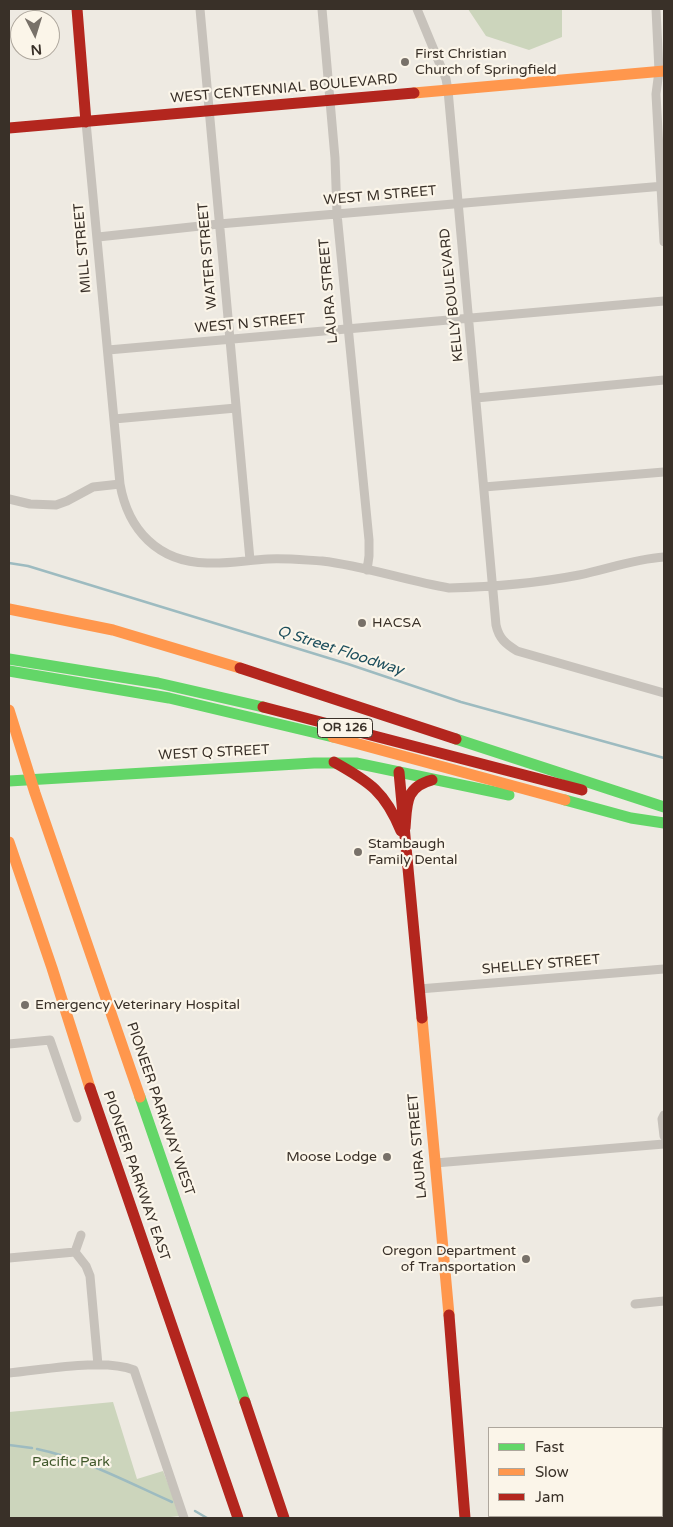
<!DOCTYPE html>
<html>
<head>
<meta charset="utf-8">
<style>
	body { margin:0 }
	#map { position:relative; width:673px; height:1527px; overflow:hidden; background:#eeeae2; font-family:"Varela Round",sans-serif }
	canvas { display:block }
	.frame { position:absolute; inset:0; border:10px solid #393028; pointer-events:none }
	.legend { position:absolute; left:488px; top:1427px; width:175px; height:90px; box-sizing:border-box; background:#fbf5e9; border:1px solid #ada69c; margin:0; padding:6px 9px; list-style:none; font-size:15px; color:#393028 }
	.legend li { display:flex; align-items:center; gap:10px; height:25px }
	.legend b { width:25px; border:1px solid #ada69c }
	.north { position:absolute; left:10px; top:10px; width:50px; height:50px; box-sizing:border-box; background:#fbf5e9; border:1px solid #ada69c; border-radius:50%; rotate:175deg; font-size:14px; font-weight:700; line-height:20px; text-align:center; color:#393028 }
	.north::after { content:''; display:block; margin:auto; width:18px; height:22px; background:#787169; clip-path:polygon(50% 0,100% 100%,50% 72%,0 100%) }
</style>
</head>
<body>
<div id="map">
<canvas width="673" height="1527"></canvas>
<div class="frame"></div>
<ul class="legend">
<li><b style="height:6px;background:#63d668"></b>Fast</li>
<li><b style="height:6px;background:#ff974d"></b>Slow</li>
<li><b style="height:6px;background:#b3261e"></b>Jam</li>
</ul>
<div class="north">N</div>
</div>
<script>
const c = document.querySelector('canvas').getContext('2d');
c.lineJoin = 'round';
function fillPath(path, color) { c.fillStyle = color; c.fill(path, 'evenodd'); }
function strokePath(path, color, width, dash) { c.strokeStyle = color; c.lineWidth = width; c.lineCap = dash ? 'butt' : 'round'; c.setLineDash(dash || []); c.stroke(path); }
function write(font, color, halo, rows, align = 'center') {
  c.font = font + ' "Varela Round",sans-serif'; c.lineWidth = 4.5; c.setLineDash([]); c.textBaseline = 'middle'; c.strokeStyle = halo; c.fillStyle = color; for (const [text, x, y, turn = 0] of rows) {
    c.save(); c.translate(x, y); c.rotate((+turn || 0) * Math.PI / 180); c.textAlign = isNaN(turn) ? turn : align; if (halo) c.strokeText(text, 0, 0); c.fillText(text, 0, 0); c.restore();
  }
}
const green = new Path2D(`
	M 468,9 L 562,9 L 562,37 L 529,50 L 486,36 Z
	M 113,1402 L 137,1479 L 163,1471 L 181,1516 L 159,1518 L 9,1518 L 9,1412 Z`);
const stream = new Path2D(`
	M 9,563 L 28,566 L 348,664 L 461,702 L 664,758
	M 9,1445 L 32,1448
	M 37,1449 C 85,1459 127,1482 172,1502
	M 662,1459 L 664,1458
	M 195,1511 L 207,1518
	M 566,1518 L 570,1516`);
const street = new Path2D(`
	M 200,9 L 250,560
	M 322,9 L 335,158 L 337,214 L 369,540 L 369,556 L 367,570
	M 417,9 L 446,79 L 448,90 L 496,625 C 499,639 506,644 517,651 L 664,693
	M 656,9 L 659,71 L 656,94 L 664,242
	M 86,122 L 120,484 C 128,530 158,562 207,563 C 228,564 248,560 268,559 C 286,558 304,560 322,561 C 365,566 407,581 449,588 C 490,587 538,583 579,575 C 608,569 634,559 664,557
	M 98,237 L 219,224 L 664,186
	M 108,350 L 664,301
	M 476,398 L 664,380
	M 114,419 L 236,408
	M 484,487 L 664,472
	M 9,499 L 30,504 L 56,505 L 67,501 L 93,487 L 120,484
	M 419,989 L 664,969
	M 9,1044 L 50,1040 L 77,1118
	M 664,1115 L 662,1119 L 664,1136
	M 435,1163 L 664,1144
	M 75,1252 L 81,1235
	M 9,1258 L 75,1252 L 86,1266 L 90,1276 L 98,1365
	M 635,1304 L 664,1301
	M 9,1373 C 43,1370 103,1358 134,1370 L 184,1518`);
const fast = new Path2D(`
	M 9,659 L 158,683 L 263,707
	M 9,671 L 169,698 L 333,737
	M 456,739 L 664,807
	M 399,772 L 509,795
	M 9,781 L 314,763 L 356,763 L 399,772
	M 565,800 L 631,818 L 664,823
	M 140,1097 L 245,1402`);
const slow = new Path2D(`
	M 414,93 L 664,71
	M 9,609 L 113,630 L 240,668
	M 9,710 L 35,793 L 140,1097
	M 333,737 L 565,800
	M 9,842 L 52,968 L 90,1088
	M 422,1018 L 449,1315`);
const jam = new Path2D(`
	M 77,9 L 86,122
	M 9,128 L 414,93
	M 240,668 L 456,739
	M 263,707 L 582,790
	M 334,762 C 370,782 385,792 401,831
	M 399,772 L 422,1018
	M 405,828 C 407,804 405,787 432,780
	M 90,1088 L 238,1518
	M 449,1315 L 465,1518
	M 245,1402 L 284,1518`);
const markers = [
	[405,62,5,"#787169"],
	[362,623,5,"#787169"],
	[358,852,5,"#787169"],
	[25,1005,5,"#787169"],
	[387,1157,5,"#787169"],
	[526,1259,5,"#787169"]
];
const shields = [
	[345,728,55]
];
const shieldNames = [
	["OR 126",345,728]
];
const poiNames = [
	["First Christian",415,54],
	["Church of Springfield",415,70],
	["HACSA",372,623],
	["Stambaugh",368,844],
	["Family Dental",368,860],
	["Emergency Veterinary Hospital",35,1005],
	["Moose Lodge",377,1157,"right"],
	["Oregon Department",516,1251,"right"],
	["of Transportation",516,1267,"right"]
];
const streetNames = [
	["WEST CENTENNIAL BOULEVARD",284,89,-5],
	["WEST M STREET",380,196,-5],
	["MILL STREET",83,248,-95],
	["WATER STREET",208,256,-95],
	["LAURA STREET",329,291,-95],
	["KELLY BOULEVARD",452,295,-96],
	["WEST N STREET",250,324,-5],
	["WEST Q STREET",214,753,-3],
	["SHELLEY STREET",541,965,-5],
	["PIONEER PARKWAY WEST",160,1109,71],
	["LAURA STREET",418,1146,-95],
	["PIONEER PARKWAY EAST",136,1176,71]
];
const parkNames = [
	["Pacific Park",71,1462]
];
const waterNames = [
	["Q Street Floodway",340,651,18]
];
fillPath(green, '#ccd5bc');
strokePath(stream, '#9dbbc0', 2.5);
strokePath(street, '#c7c2bb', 9);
strokePath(fast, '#63d668', 11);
strokePath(slow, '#ff974d', 11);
strokePath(jam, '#b3261e', 11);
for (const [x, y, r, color] of markers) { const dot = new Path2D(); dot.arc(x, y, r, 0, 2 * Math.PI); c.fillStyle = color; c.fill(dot); strokePath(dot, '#fbf5e9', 2); }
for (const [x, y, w] of shields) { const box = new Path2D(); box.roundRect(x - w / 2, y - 9.5, w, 19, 4); c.fillStyle = '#fbf5e9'; c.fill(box); strokePath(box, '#393028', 1); }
write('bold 12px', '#393028', null, shieldNames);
write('14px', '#393028', '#fbf5e9', poiNames, 'left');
write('14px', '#393028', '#fbf5e9', streetNames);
write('14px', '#40582b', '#fbf5e9', parkNames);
write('italic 15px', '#1c4e5c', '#fbf5e9', waterNames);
</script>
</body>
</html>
